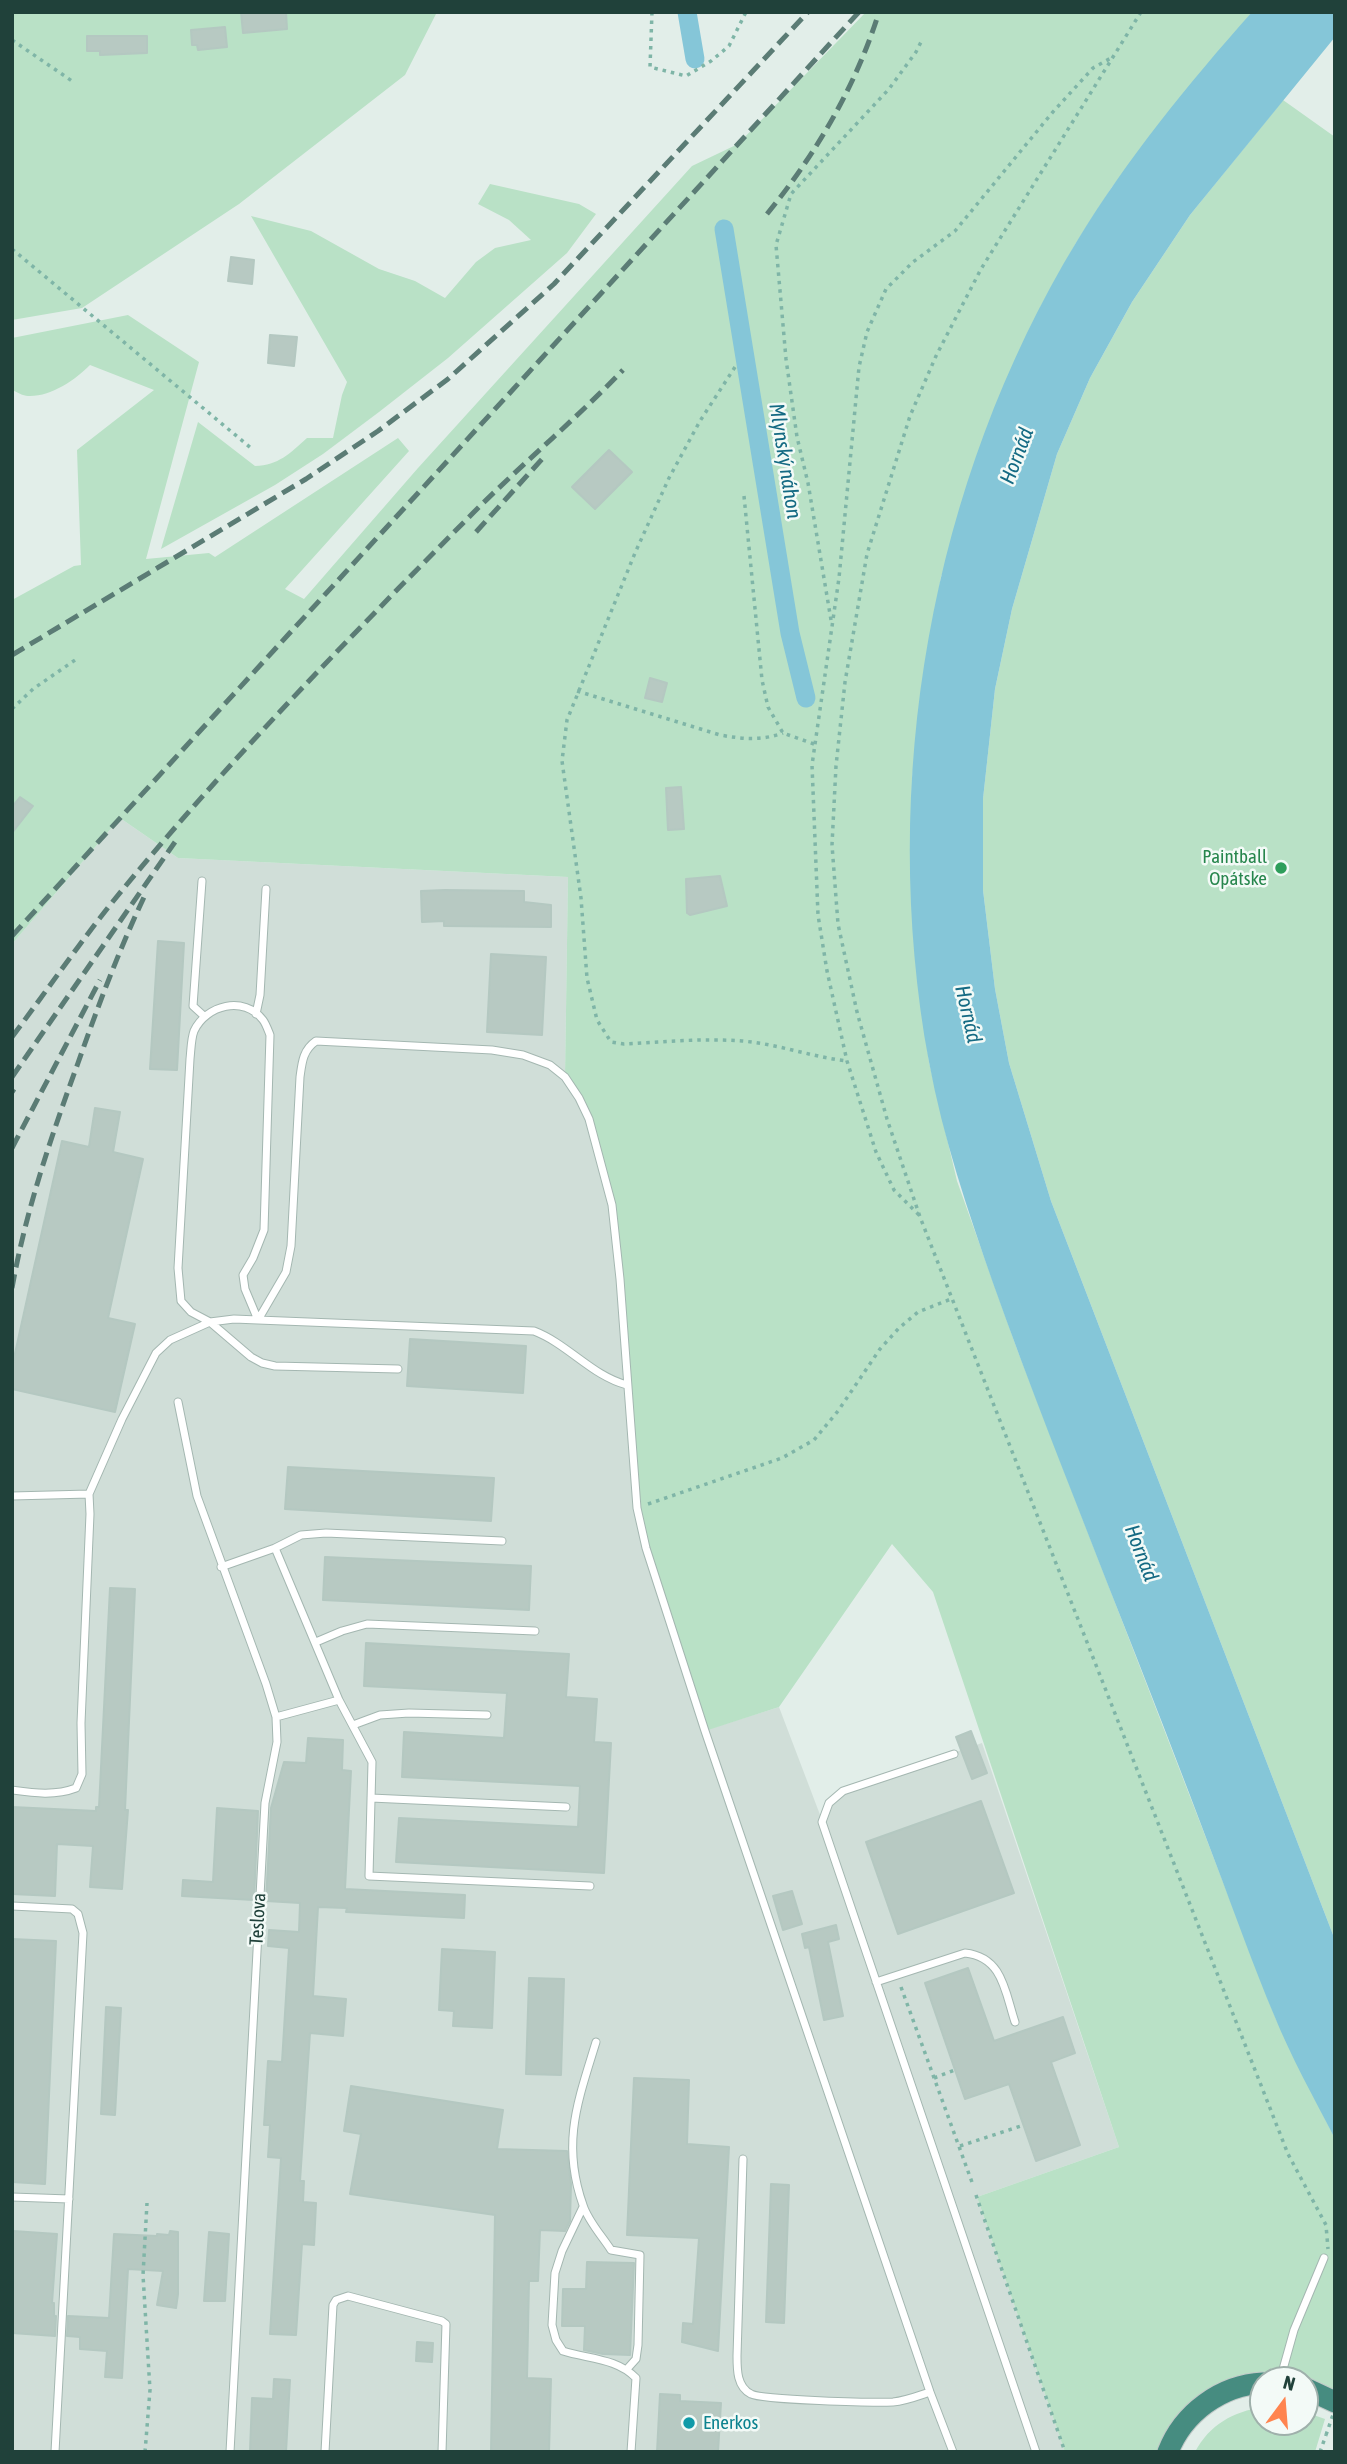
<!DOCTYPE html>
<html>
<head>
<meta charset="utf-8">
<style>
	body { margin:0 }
	#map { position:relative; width:1347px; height:2464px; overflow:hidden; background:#e2eee9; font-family:"Asap Condensed",sans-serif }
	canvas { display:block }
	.frame { position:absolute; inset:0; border:14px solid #20413a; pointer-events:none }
	.north { position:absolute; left:1249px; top:2366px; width:70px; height:70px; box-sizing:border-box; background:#f3faf7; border:2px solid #9fb0ab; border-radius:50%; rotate:16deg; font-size:19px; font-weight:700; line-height:28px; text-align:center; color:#20413a }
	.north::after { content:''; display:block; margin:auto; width:24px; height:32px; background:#ff844f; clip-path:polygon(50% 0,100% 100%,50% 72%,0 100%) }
</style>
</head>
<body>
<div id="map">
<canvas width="1347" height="2464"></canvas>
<div class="frame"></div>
<div class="north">N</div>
</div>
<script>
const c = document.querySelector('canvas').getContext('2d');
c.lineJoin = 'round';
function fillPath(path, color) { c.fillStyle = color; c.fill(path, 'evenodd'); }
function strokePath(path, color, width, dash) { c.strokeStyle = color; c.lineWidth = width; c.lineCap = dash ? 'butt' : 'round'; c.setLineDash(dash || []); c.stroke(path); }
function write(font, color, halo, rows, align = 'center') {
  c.font = font + ' "Asap Condensed",sans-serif'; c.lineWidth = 5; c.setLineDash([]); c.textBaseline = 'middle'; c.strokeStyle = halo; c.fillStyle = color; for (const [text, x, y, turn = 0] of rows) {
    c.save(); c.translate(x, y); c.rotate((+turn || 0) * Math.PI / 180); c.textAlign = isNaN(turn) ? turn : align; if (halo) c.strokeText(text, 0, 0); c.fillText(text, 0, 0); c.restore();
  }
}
const built = new Path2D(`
	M 120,818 L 178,858 L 568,877 L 565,1077 L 589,1119 L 603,1167 L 706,1730 L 779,1707 L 822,1820 L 823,1813 L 843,1791 L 982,1743 L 1119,2147 L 977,2197 L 1065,2452 L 12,2452 L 12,944 Z`);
const green = new Path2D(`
	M 12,12 L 437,12 L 405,75 L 239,204 L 82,308 L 12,320 Z
	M 866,12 L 1252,12 L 1112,187 L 1076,243 L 1041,306 L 941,577 L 925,669 L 912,778 L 911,858 L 915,949 L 929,1062 L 957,1181 L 1017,1349 L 1276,2019 L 1335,2139 L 1335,2403 L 1305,2380 L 1263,2380 L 1230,2390 L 1168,2452 L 1065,2452 L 977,2197 L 1119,2147 L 933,1592 L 892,1544 L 779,1707 L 705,1731 L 646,1548 L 637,1508 L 612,1205 L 589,1119 L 565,1077 L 568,877 L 178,858 L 120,818 L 12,944 L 12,600 L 74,566 L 81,565 L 77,450 L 154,390 L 90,365 C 75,380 51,397 28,396 C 23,396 17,392 12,390 L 12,338 L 128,315 L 199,362 L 146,559 L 209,553 L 215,557 L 398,438 L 409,451 L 285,589 L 304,599 L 418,468 L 692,166 L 738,144 Z
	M 1283,100 L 1335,137 L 1335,1940 L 1051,1201 L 1009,1063 L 995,989 L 983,890 L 983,799 L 995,689 L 1012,609 L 1057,454 L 1090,378 L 1132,302 L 1190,215 Z
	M 490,184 L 579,204 L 596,214 L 567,253 L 448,358 L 379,412 L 323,454 L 275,485 L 161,549 L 198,422 L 255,466 C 279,465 289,454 307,438 L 333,438 L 342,395 L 347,382 L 251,216 L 311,231 L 379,269 L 415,281 L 445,298 L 476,262 L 495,248 L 531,240 L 509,220 L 478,204 Z
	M 1263,2407 L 1263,2422 L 1305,2422 L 1305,2412 L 1325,2419 L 1315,2452 L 1195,2452 C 1210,2424 1233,2412 1263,2407 Z`);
const water = new Path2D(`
	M 1252,12 L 1335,12 L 1335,37 L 1190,215 L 1132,302 L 1090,378 L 1057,454 L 1012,609 L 995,689 L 983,799 L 983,890 L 995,989 L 1009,1063 L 1051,1201 L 1335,1940 L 1335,2139 C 1314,2098 1291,2057 1274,2015 C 1253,1965 1235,1914 1216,1864 C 1181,1771 1145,1678 1108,1585 C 1069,1484 1029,1385 993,1283 C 968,1211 943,1138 929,1062 C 878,783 930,483 1077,241 C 1127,159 1188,84 1252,12 Z`);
const canal = new Path2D(`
	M 687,12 L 695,59
	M 724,229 L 790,633 L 806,698`);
const building = new Path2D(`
	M 241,12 L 286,12 L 287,29 L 243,33 Z
	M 225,27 L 227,47 L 198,50 L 197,45 L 192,45 L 191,30 Z
	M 87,36 L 147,36 L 147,53 L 100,55 L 100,51 L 87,51 Z
	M 231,257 L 254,260 L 252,284 L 228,281 Z
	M 270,335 L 297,337 L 294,366 L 268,363 Z
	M 609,450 L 632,472 L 595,509 L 572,487 Z
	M 650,678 L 667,683 L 662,702 L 645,698 Z
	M 681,787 L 684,829 L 668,830 L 666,788 Z
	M 20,797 L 33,806 L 12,833 L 12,807 Z
	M 720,876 L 727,906 L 690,915 L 687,913 L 686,879 Z
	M 445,890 L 524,891 L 524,902 L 551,905 L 551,927 L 444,926 L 444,921 L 422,922 L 421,891 Z
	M 158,941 L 184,943 L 177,1070 L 150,1069 Z
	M 491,954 L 546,957 L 542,1035 L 487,1032 Z
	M 95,1108 L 120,1112 L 113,1152 L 143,1159 L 108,1318 L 135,1324 L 115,1412 L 12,1389 L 12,1367 L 62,1141 L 89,1147 Z
	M 410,1339 L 526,1346 L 523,1393 L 407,1386 Z
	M 288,1467 L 494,1478 L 491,1521 L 285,1509 Z
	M 325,1557 L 531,1566 L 529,1610 L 323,1600 Z
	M 110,1588 L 135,1589 L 125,1810 L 128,1810 L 122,1889 L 90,1887 L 93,1846 L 57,1844 L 55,1896 L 12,1894 L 12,1807 L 96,1811 L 96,1807 L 99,1807 Z
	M 366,1643 L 569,1654 L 566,1697 L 597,1699 L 594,1742 L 611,1743 L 604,1873 L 396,1862 L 399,1818 L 578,1827 L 580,1786 L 402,1777 L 404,1732 L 504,1738 L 507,1693 L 364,1686 Z
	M 971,1731 L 987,1773 L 972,1779 L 956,1737 Z
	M 308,1738 L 343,1740 L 342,1770 L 351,1771 L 345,1889 L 465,1895 L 464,1918 L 346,1912 L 347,1908 L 318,1907 L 313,1996 L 346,1999 L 343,2036 L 310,2033 L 300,2181 L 304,2181 L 303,2202 L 316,2203 L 314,2245 L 302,2244 L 296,2335 L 270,2334 L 281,2158 L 268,2157 L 270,2125 L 264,2125 L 268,2061 L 282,2062 L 289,1948 L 268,1946 L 269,1930 L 299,1932 L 300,1903 L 266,1901 L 271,1808 L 284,1762 L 306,1763 Z
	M 981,1801 L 1014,1893 L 898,1934 L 866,1842 Z
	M 217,1808 L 258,1811 L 254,1900 L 182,1896 L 183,1880 L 213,1882 Z
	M 792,1891 L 802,1924 L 783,1930 L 773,1896 Z
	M 836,1925 L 839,1939 L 828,1942 L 843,2016 L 824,2020 L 809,1947 L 805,1948 L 802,1934 Z
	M 12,1939 L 56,1941 L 45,2184 L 12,2182 Z
	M 442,1949 L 495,1952 L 492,2028 L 453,2026 L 454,2011 L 439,2010 Z
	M 968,1968 L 994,2041 L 1063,2017 L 1075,2053 L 1051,2062 L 1080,2145 L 1036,2161 L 1009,2084 L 965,2099 L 925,1983 Z
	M 529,1978 L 564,1979 L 561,2075 L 526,2074 Z
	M 106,2007 L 121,2008 L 115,2115 L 101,2114 Z
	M 634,2078 L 689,2080 L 687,2144 L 729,2147 L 718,2351 L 682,2342 L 683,2323 L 693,2324 L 699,2238 L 627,2235 Z
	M 351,2086 L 503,2110 L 497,2149 L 567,2151 L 571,2184 L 570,2221 L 565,2231 L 540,2230 L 538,2281 L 529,2281 L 527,2378 L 551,2379 L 549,2452 L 491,2452 L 495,2215 L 350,2194 L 361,2134 L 344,2131 Z
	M 771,2184 L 789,2185 L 784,2323 L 766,2322 Z
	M 13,2231 L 57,2234 L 52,2303 L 54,2303 L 54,2316 L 56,2316 L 55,2336 L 12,2333 Z
	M 170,2231 L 178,2232 L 178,2294 L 176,2308 L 157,2305 L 163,2271 L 128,2269 L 122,2378 L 105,2377 L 107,2351 L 80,2349 L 80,2337 L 67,2336 L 68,2316 L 109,2318 L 114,2234 L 157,2236 L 157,2234 L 169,2235 Z
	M 209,2232 L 229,2234 L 225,2301 L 204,2301 Z
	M 587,2262 L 634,2263 L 630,2355 L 603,2354 L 584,2350 L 585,2326 L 562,2326 L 563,2289 L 586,2289 Z
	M 417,2342 L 433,2343 L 432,2362 L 416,2361 Z
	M 274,2379 L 290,2380 L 286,2452 L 250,2452 L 252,2398 L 273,2399 Z
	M 660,2394 L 680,2395 L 680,2401 L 721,2403 L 718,2452 L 657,2452 Z`);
const path = new Path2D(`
	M 652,12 L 650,67 L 686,76 L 711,61 L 729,46 L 746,12
	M 1141,12 L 981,269 L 936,356 L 910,416 L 867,554 L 845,682 L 836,766 L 832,845 L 838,924 L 857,1012 L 887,1119 L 920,1217 L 1288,2154 L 1326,2225 L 1328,2249
	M 12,40 L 72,81
	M 12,249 L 251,448
	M 735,367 L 700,421 L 669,478 L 635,553 L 567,720 L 562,761 L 581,898 L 587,978 L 597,1020 L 611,1042 L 624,1044 C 662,1042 703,1038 742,1041 C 778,1044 812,1057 847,1061
	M 744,496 L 762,680 L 768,707 L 783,733 L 814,744
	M 831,620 L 808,483 L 797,437 L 786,359 L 776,245 L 791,194 L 889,89 L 916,52 L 922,40
	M 577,691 L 720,735 C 743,739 761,741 783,733
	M 12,709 L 33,689 L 78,658
	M 919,1215 L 894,1190 L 876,1152 L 847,1061 L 827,971 L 818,915 L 812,765 L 839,578 L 859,367 L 867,332 L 886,289 L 913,262 L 955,231 L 1052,113 L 1093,68 L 1111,58
	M 648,1504 L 782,1458 L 814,1440 L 838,1411 L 880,1349 L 899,1328 L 918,1312 L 951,1299
	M 901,1987 L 973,2185
	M 934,2078 L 955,2070
	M 960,2146 L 1024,2125
	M 976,2195 L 1065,2452
	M 145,2452 L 150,2390 L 143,2275 L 147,2203
	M 1320,2452 L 1326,2435`);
const service = new Path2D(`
	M 202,881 L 193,1006 L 204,1016
	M 256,1014 L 260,995 L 266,889
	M 398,1369 L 275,1366 L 262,1363 L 251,1357 L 210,1322 L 191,1312 L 181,1301 L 178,1268 L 190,1059 C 191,1050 191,1039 194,1031 C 206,1005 244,995 263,1020 C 266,1024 268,1030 270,1035 L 264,1230 L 253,1258 L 243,1275 L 245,1289 L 258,1320 L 534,1331 C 568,1344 592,1376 627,1385
	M 178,1402 L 197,1496 L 266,1684 L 276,1717 L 277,1742 L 265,1803 L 230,2452
	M 12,1496 L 89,1494
	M 221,1567 L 275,1548
	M 316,1642 L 342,1631 L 367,1624 L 535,1631
	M 339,1700 L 275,1548 L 301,1535 L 326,1533 L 502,1541
	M 276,1717 L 339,1700 L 372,1762 L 369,1876 L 590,1886
	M 353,1725 L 380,1715 L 409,1713 L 487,1715
	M 954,1754 L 843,1791 L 829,1803 L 822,1822 L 1036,2452
	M 12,1790 C 34,1793 55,1796 76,1788 L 82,1774 L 81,1723 L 90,1514 L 89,1494 L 122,1419 L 156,1353 L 170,1340 L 210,1322 L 234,1319 L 258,1320 L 286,1272 L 291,1246 L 300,1077 C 302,1062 303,1050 316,1041 L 492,1050 L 523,1055 L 550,1065 L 565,1077 L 579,1098 L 589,1119 L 612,1205 L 620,1279 L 637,1508 L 646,1548 L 705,1731 L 930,2392 L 953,2452
	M 371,1798 L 566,1807
	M 12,1906 L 72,1909 L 78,1914 L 83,1933 L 55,2452
	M 876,1982 L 965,1953 C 1003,1957 1005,1992 1015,2022
	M 596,2042 C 578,2101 561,2143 583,2205 C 588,2221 602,2236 611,2250 L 640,2255 L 638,2345 L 636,2359 L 627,2369
	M 743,2159 L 737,2356 C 737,2370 737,2387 751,2394 C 762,2400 875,2403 893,2402 C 905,2401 918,2396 930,2392
	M 12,2197 L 69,2199
	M 583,2207 L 562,2251 L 555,2273 L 552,2325 L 556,2340 L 563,2351 C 588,2359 617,2358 636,2378 L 631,2452
	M 1280,2380 L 1294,2330 L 1324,2258
	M 325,2452 L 333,2305 L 336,2300 L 348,2296 L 442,2321 L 446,2324 L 442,2452`);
const trunk = new Path2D(`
	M 1305,2388 L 1335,2402
	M 1168,2452 C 1183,2413 1221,2385 1263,2383`);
const rail = new Path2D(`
	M 767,214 C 816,154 856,86 879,12
	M 476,532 L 543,458
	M 12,655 L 306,479 L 378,431 L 448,379 L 554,284 L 808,12
	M 12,936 L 859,12
	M 12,1037 C 45,993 76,948 110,905 C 222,767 348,639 473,513 C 522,464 575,420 623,370
	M 12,1077 L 175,842
	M 12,1092 L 14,1089
	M 12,1148 L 100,980
	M 12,1288 C 26,1210 51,1137 78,1063 C 98,1006 119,950 145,895`);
const pathBridge = new Path2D(`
	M 1326,2435 L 1335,2409`);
const markers = [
	[1281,868,7,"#2e9e5b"],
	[689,2423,7,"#0f9aa8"]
];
const leisureNames = [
	["Paintball",1267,857],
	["Opátske",1267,879]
];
const streetNames = [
	["Teslova",258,1919,-87]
];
const cultureNames = [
	["Enerkos",703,2423]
];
const waterNames = [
	["Hornád",1017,456,-69],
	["Mlynský náhon",785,461,81],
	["Hornád",968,1014,77],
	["Hornád",1141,1553,69]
];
fillPath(built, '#d0ded8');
fillPath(green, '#b9e1c6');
fillPath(water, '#85c6d8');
strokePath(canal, '#85c6d8', 19);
fillPath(building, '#b7c9c2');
strokePath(building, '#b4c8c1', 2);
strokePath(service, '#a4b7b1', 9);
strokePath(trunk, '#c1cac8', 23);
strokePath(path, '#7fb5a7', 3.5, [3.5, 5]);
strokePath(service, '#fff', 7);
strokePath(trunk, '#468c80', 21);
strokePath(rail, '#5b7c75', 5, [14, 7]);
strokePath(pathBridge, '#7fb5a7', 3.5, [3.5, 5]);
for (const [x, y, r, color] of markers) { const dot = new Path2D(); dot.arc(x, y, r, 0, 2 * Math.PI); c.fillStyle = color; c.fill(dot); strokePath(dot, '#f3faf7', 2.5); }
write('19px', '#27864d', '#f3faf7', leisureNames, 'right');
write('19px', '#20413a', '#f3faf7', streetNames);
write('19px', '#0d838f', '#f3faf7', cultureNames, 'left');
write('italic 21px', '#146a83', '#f3faf7', waterNames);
</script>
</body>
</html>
